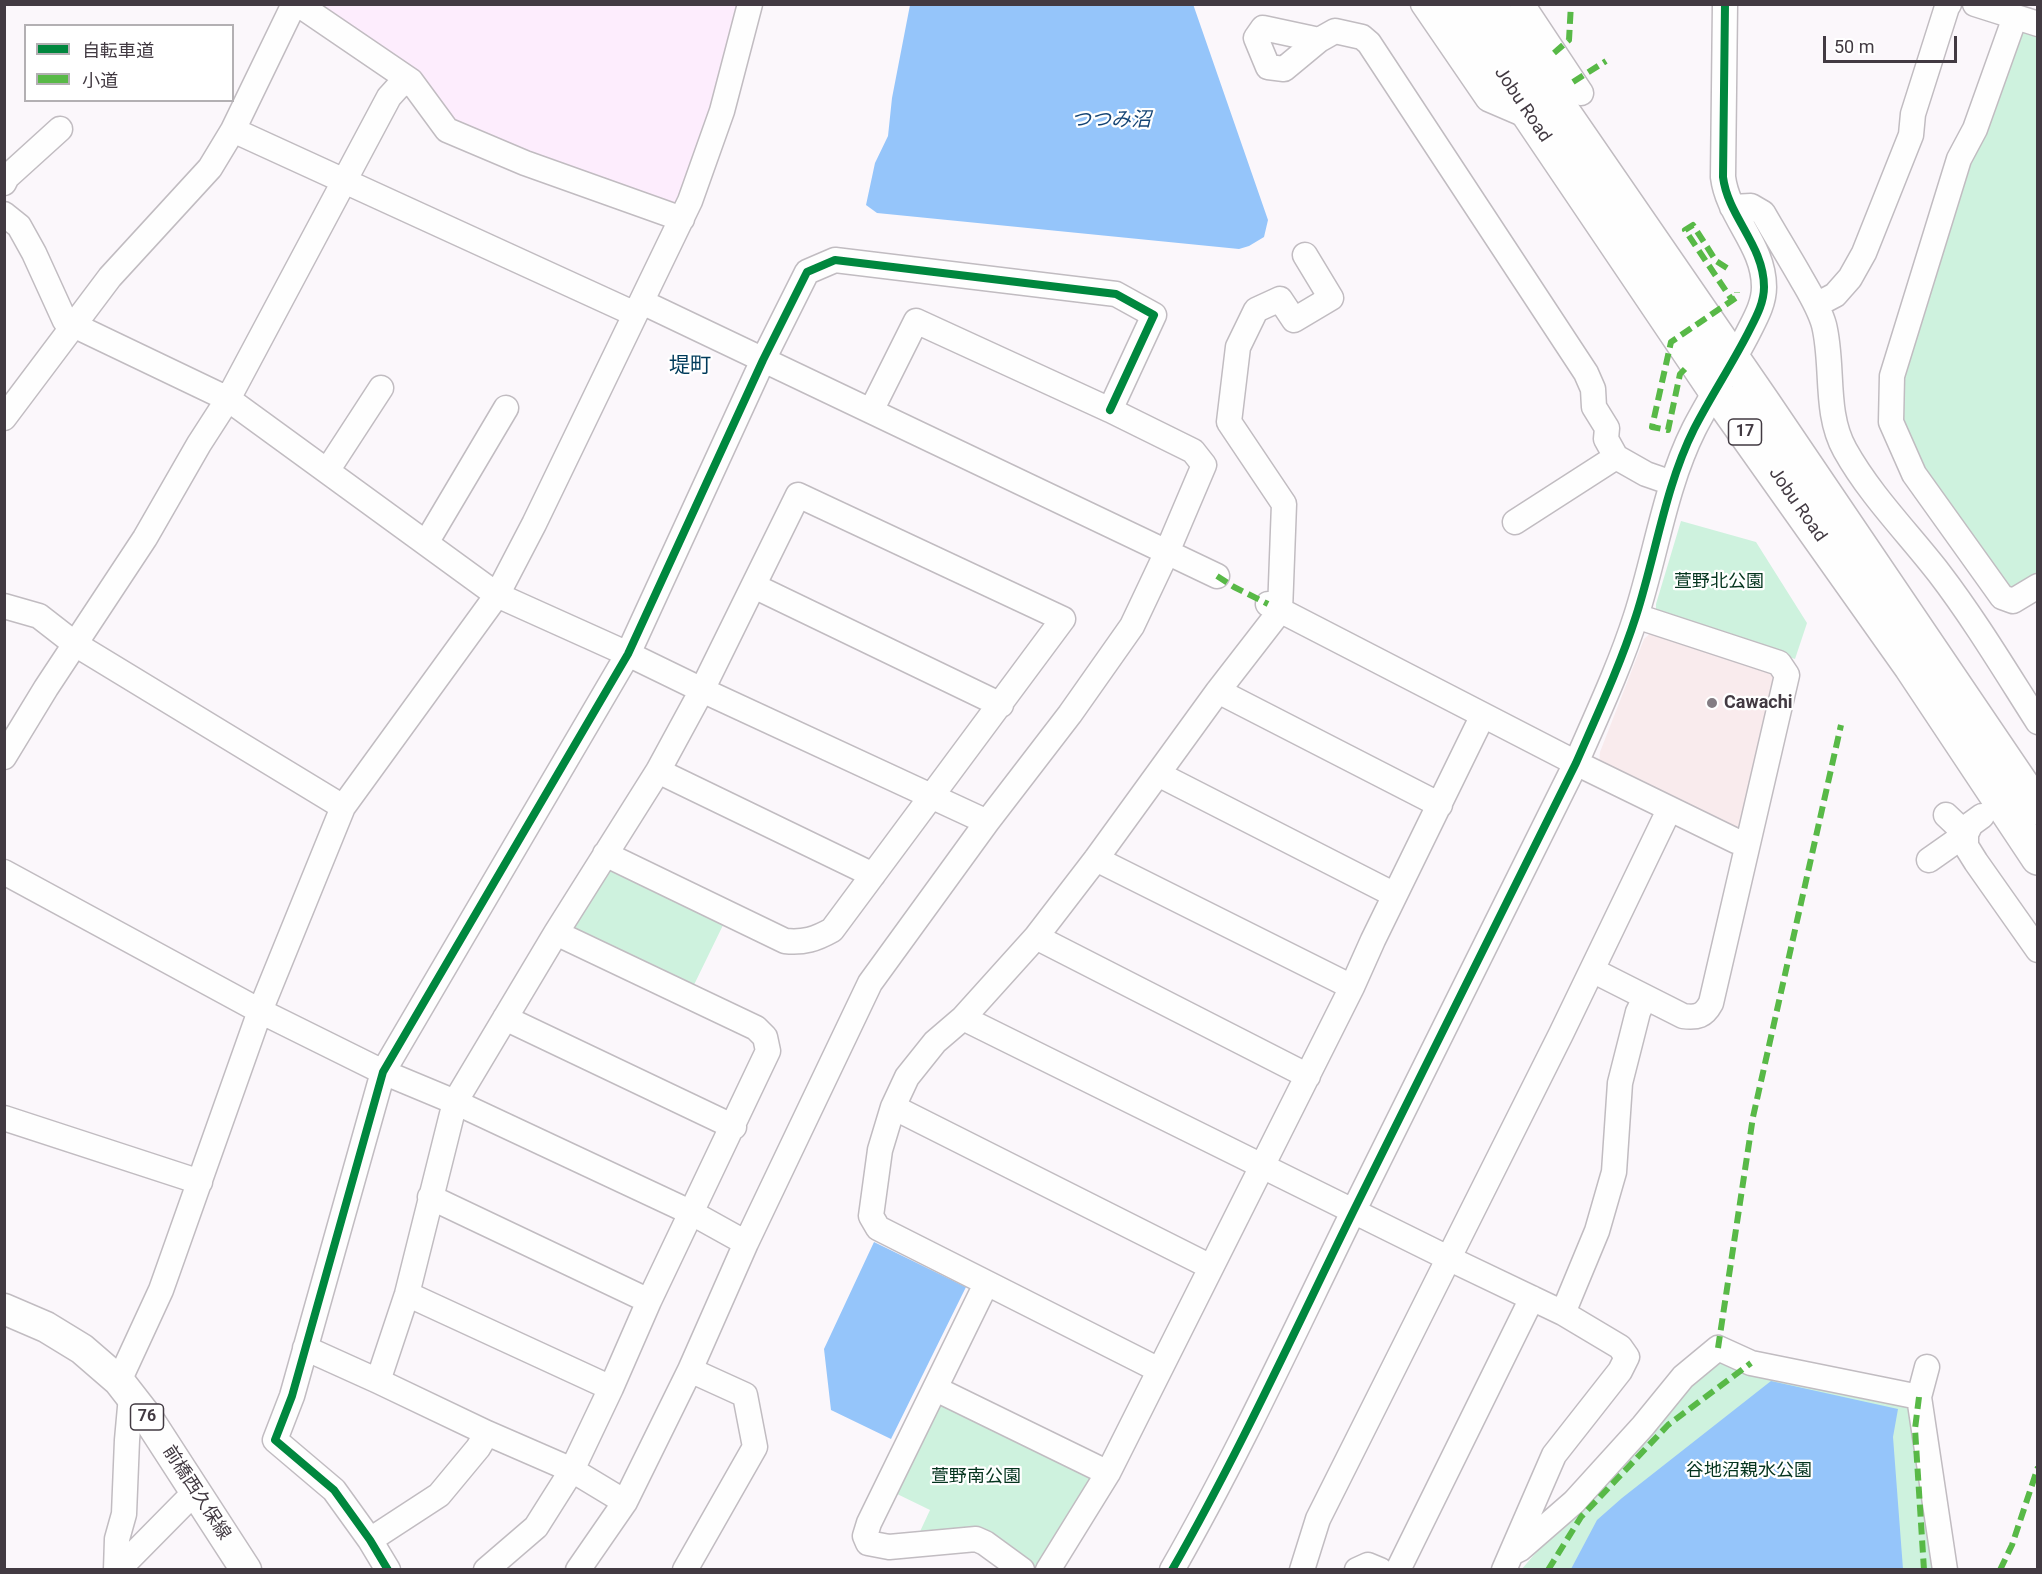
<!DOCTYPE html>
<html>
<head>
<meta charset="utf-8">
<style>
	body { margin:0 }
	#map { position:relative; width:2042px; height:1574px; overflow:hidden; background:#fbf7fb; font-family:Roboto,"Noto Sans JP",sans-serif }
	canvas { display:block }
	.frame { position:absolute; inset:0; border:6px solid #423a42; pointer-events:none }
	.legend { position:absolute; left:24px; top:24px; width:210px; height:78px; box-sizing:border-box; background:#fff; border:2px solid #b3b0b3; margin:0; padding:8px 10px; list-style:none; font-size:18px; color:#423a42 }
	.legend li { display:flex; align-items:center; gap:12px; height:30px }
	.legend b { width:30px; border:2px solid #b3b0b3 }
	.scale { position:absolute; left:1823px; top:36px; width:134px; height:27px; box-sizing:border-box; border:3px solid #423a42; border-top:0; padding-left:8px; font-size:18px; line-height:21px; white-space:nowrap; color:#423a42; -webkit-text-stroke:4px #fff; paint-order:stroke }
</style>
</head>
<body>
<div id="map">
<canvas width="2042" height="1574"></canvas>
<div class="frame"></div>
<ul class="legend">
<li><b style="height:8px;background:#00873e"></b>自転車道</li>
<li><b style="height:8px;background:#58b947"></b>小道</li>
</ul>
<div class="scale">50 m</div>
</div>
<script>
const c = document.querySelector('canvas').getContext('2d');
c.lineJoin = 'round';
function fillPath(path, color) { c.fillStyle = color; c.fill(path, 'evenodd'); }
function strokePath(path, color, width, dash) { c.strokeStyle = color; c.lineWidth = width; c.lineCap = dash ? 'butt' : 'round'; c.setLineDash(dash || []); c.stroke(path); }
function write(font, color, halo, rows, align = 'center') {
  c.font = font + ' Roboto,"Noto Sans JP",sans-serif'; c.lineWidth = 4.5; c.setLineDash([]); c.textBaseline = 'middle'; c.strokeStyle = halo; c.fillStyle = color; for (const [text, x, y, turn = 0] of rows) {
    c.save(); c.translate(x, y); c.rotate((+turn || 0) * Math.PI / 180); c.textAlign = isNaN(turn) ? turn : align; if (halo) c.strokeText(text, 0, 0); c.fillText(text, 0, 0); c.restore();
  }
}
const commercial = new Path2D(`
	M 1653,631 L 1772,668 L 1780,680 L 1744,827 L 1731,832 L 1599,765 L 1600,752 L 1644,639 Z`);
const built = new Path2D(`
	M 316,5 L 745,5 L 684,201 L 668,206 L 452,122 Z`);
const green = new Path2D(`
	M 2029,29 L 2037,31 L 2037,578 L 2016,591 L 2006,587 L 1921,470 L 1900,421 L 1902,375 L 1968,164 L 2017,35 Z
	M 1681,521 L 1756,542 L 1807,623 L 1795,659 L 1656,613 L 1656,604 Z
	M 615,865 L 726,919 L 690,993 L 573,936 L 569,920 L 603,867 Z
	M 1721,1359 L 1909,1406 L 1938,1569 L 1521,1570 L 1568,1515 L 1690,1382 Z
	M 945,1400 L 1088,1470 L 1094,1485 L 1043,1567 L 1032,1569 L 982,1533 L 917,1538 L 930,1510 L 893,1492 L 933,1407 Z`);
const water = new Path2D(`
	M 1193,4 L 1268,220 L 1264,237 L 1249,246 L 1239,249 L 877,213 L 866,205 L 875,163 L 888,136 L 892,98 L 910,5 Z
	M 874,1242 L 966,1287 L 891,1439 L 831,1410 L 824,1349 Z
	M 1771,1381 L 1898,1409 L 1893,1437 L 1903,1569 L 1571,1569 L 1597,1520 L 1622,1498 Z`);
const minor = new Path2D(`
	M 298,4 L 411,81 L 447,130 L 525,163 L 682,219
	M 1423,4 L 1488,99 L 1530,117
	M 1522,4 L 1581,93
	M 1975,4 L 2038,24
	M 2015,17 L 1975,129 L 1959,159 L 1892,376 L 1891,422 L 1914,474 L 2002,597 L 2013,601 L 2038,586
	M 1319,40 L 1284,69 L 1268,67 L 1256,38 L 1263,28 L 1319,40 L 1335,31 L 1362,37 L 1369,43 L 1586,373 L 1593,389 L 1594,407 L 1607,428 L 1606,439 L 1616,457
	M 233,130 L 635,314
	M 4,183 L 7,177 L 60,129
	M 1732,207 L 1751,206 L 1763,213 C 1775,234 1788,255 1800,276 C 1809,292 1819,307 1824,325 C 1834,365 1824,413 1845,450 C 1870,495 1908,533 1939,573 C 1975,620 2006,672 2038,722
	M 4,214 L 19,226 L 34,253 L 65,321 L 228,399 L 497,595 L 628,654 L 702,690 L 987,822
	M 642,302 L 1217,576
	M 1816,305 L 1835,295 L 1850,278 L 1864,253 L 1911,135 L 1913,114 L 1947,7 L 1949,4
	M 4,418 L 110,277 L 210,168 L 233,130 L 294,4
	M 327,471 L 381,388
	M 1515,522 L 1616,457 L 1646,474 L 1672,483
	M 426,543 L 506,408
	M 754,586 L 1001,705
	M 1268,604 L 1576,763 L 1736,841 L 1747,845
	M 4,606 L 39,616 L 75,644 L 343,807
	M 1218,691 L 1440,805
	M 4,757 L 46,688 L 145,538 L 199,444 L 228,399 L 389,97 L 399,86 L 411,81
	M 658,771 L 873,875
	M 1158,774 L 1389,892
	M 1946,815 L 1966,834 L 1966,846 L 1976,862 L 2038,950
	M 1096,859 L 1352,987
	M 1929,860 L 1966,834 L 1971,824 L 1982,816
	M 4,872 L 260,1011 L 383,1072 L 455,1102 L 692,1213 L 746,1243
	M 1036,937 L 1308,1076
	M 1592,970 L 1683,1016 C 1697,1018 1704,1016 1711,1003 L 1787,675 L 1779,663 L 1636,616
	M 505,1018 L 734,1127
	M 963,1018 L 1448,1258 L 1563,1313 L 1620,1347 L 1627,1357 L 1620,1371 L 1554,1455 L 1504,1570
	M 893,1107 L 1211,1267
	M 4,1118 L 200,1182
	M 430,1197 L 649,1301
	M 986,1284 L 869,1523 L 865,1536 L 868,1543 L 889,1547 L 976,1539 L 985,1543 L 1022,1570
	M 407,1294 L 611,1388
	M 1563,1313 L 1597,1231 L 1614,1172 L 1620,1083 L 1638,1012 L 1645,998
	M 305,1348 L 378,1381 L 487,1433 L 572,1470 L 625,1502
	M 1927,1367 L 1919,1397 L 1945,1570
	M 1159,1370 L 878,1228 L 871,1216 L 880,1150 L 893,1107 L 907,1077 L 935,1042 L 963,1018 L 1036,937 L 1096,859 L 1218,691 L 1280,611 L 1284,504 L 1229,422 L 1238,347 L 1256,310 L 1280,299 L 1294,320 L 1331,298 L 1305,255
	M 119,1381 L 161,1290 L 260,1011 L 343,807 L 497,595 L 534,524 L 690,201 L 722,111 L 750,4
	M 378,1381 L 407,1294 L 455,1102 L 556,933 L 658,771 L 702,690 L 798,495 L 1063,619 L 832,930 C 816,939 804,943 785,941 L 605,854
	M 936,1389 L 1108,1473
	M 370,1540 L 439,1495 L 478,1448 L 487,1433
	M 1512,1553 L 1520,1549 L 1574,1502 L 1643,1426 L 1683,1377 L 1718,1348 L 1751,1363 L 1919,1397
	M 116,1570 L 117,1539 L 124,1514 L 127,1440 L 131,1396
	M 118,1570 L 195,1492
	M 388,1570 L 370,1540 L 334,1490 L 275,1440 L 292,1396 L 383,1072 L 628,654 L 763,360 L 807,272 L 835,260 L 1116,294 L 1154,315 L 1110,410
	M 486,1570 L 536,1527 L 572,1470 L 611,1388 L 649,1301 L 768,1051 L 765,1037 L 756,1028 L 556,933
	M 578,1570 L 625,1502 L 690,1370 L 746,1243 L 870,983 L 987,822 L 1070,714 L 1132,626 L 1167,552 L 1204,465 L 1193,451 L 1110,410 L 916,321 L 871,411
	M 685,1570 L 755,1447 L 745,1395 L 690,1370
	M 1048,1570 L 1108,1473 L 1352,987 L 1373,940 L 1483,715
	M 1172,1570 C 1239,1453 1295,1330 1354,1210 C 1427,1060 1503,912 1576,763 C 1597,715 1620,666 1636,616 C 1656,554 1665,487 1694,429 C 1711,396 1731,366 1748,333 C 1755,319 1764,304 1764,287 C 1764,245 1728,217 1723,177 L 1725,4
	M 1302,1570 L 1318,1519 L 1561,1034 L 1669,810
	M 1357,1570 L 1368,1565 L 1380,1570
	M 1398,1570 L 1532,1298`);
const major = new Path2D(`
	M 4,1309 L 46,1327 L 82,1349 L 119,1381 L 147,1417 L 246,1570`);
const highway = new Path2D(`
	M 1454,4 L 1716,392 L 1911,667 L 2038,858
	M 1489,4 L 1763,402 L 2038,808`);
const quiet = new Path2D(`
	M 1554,53 L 1569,40 L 1571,4
	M 1573,82 L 1606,61
	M 1727,268 L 1716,261 L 1693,225 L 1685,230 L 1732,300
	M 1685,369 L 1680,374 L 1668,430 L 1652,427 L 1671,342 L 1737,297 L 1737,292
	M 1217,576 L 1234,587 L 1268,604
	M 1718,1348 L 1753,1117 L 1841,725
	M 1919,1397 L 1915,1429 L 1924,1570
	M 1548,1570 L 1581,1517 L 1668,1425 L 1751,1363
	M 2000,1570 L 2012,1545 L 2038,1467`);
const cycleway = new Path2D(`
	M 388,1570 L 370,1540 L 334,1490 L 275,1440 L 292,1396 L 383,1072 L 628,654 L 763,360 L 807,272 L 835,260 L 1116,294 L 1154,315 L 1110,410
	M 1172,1570 C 1239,1453 1295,1330 1354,1210 C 1427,1060 1503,912 1576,763 C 1597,715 1620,666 1636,616 C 1656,554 1665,487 1694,429 C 1711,396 1731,366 1748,333 C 1755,319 1764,304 1764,287 C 1764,245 1728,217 1723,177 L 1725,4`);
const markers = [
	[1712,703,6,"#837c83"]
];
const shields = [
	[1745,432,33],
	[147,1417,33]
];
const shieldNames = [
	["17",1745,432],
	["76",147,1417]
];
const streetNames = [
	["Jobu Road",1522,105,56],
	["Jobu Road",1797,505,55],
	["前橋西久保線",196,1493,57]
];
const parkNames = [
	["萱野北公園",1719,582],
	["谷地沼親水公園",1749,1471],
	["萱野南公園",976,1477]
];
const poiNames = [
	["Cawachi",1724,703]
];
const waterNames = [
	["つつみ沼",1111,121]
];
const quarterNames = [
	["堤町",690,367]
];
fillPath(commercial, '#f9ebed');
fillPath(built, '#fdedfd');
fillPath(green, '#cef2de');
fillPath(water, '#95c5fa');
strokePath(minor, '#c1bcc1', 27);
strokePath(major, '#c1bcc1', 33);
strokePath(highway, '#c1bcc1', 36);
strokePath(minor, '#fefefe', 24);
strokePath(major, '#fefefe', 30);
strokePath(highway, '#fefefe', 33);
strokePath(quiet, '#58b947', 6, [12, 6]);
strokePath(cycleway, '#00873e', 8);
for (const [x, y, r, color] of markers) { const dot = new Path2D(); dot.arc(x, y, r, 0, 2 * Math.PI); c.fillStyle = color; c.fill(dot); strokePath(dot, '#fff', 2); }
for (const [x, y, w] of shields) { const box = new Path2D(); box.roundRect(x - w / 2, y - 13, w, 26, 4.5); c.fillStyle = '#fff'; c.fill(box); strokePath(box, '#423a42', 1.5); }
write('bold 16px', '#423a42', null, shieldNames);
write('18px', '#423a42', '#fff', streetNames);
write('18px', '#04341e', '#fff', parkNames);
write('bold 18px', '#423a42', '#fff', poiNames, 'left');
write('italic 20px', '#164676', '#fff', waterNames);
write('21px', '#003b5b', '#fff', quarterNames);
</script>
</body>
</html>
